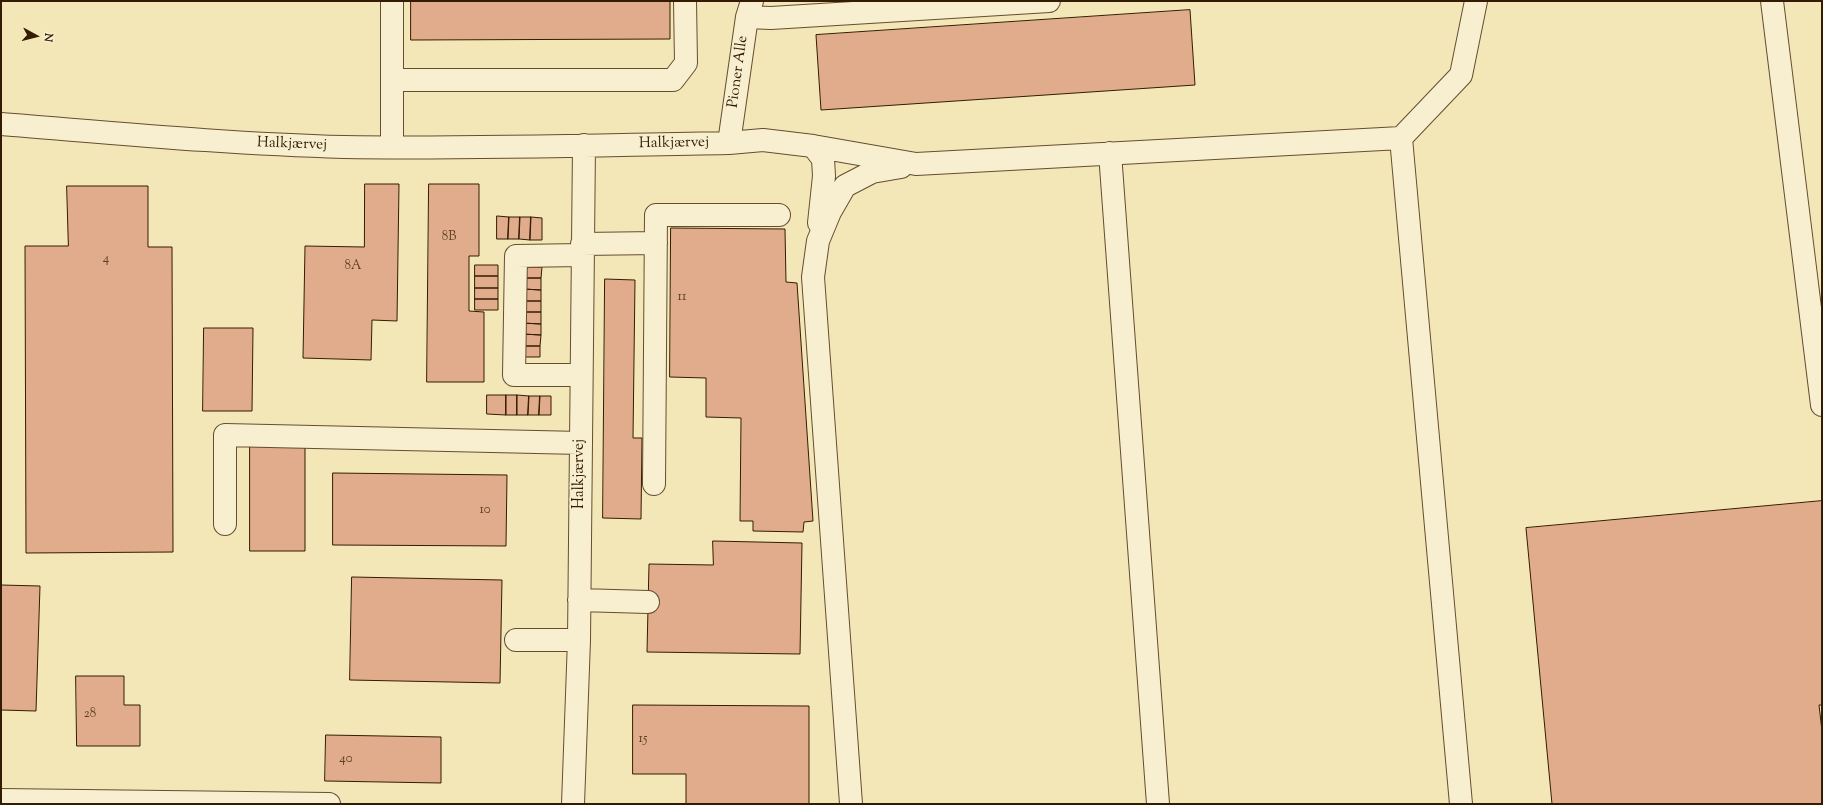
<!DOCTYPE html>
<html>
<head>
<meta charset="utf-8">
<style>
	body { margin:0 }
	#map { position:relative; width:1823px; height:805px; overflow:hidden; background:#f3e6b7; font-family:"Sorts Mill Goudy",serif }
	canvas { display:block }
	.frame { position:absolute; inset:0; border:2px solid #341c02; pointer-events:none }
	.north { position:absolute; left:16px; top:16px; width:40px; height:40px; -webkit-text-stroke:3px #f7efd0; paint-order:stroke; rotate:97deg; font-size:11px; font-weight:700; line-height:16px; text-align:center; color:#341c02 }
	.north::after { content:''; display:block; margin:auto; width:14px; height:18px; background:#341c02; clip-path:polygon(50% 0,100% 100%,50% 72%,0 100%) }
</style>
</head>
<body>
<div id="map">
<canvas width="1823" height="805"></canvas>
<div class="frame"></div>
<div class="north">N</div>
</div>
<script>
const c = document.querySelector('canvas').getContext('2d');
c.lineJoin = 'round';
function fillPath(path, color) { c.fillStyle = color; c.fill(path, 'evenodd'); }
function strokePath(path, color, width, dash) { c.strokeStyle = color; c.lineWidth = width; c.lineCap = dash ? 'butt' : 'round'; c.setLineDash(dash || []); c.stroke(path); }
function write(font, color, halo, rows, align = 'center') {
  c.font = font + ' "Sorts Mill Goudy",serif'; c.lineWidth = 3; c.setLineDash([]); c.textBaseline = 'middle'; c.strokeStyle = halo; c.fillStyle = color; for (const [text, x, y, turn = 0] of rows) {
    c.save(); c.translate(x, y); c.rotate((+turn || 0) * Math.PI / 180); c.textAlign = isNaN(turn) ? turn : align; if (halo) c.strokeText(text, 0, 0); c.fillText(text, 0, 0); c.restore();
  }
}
const building = new Path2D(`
	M 411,1 L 670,1 L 670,39 L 411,40 Z
	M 1190,10 L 1195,85 L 821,110 L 816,35 Z
	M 365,184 L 399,184 L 397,321 L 372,320 L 371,360 L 303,358 L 305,246 L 364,247 Z
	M 429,184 L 479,184 L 479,256 L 469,256 L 469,311 L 484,312 L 484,382 L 427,382 Z
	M 67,186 L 148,186 L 148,247 L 172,247 L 173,552 L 26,553 L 25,246 L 68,246 Z
	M 497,216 L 509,217 L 508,239 L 497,239 Z
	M 509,217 L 520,217 L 519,239 L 508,239 Z
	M 520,217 L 531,217 L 530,240 L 519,239 Z
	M 531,217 L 542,218 L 542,240 L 530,240 Z
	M 671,228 L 785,229 L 786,282 L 797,283 L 813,521 L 804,522 L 803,532 L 753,531 L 753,521 L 740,521 L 741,418 L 706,417 L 706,378 L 670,377 Z
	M 475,265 L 498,265 L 498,276 L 475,276 Z
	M 524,267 L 542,267 L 541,278 L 523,278 Z
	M 475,276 L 498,276 L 498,288 L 475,288 Z
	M 523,278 L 541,278 L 541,290 L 523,289 Z
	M 605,279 L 635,280 L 633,438 L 642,438 L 641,519 L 603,518 Z
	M 475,288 L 498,288 L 498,299 L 475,299 Z
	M 523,289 L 541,290 L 541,301 L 523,301 Z
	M 475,299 L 498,299 L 498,310 L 475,310 Z
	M 523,301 L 541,301 L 541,312 L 522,312 Z
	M 522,312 L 541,312 L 541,324 L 522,323 Z
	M 522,323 L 541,324 L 541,335 L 522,334 Z
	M 204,328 L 253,328 L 252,411 L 203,411 Z
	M 522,334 L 541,335 L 540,346 L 522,346 Z
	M 522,346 L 540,346 L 540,357 L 522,357 Z
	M 487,395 L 506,395 L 506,415 L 487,414 Z
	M 506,395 L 517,395 L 517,415 L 506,415 Z
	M 517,395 L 529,396 L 528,415 L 517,415 Z
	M 529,396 L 540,396 L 539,415 L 528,415 Z
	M 540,396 L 551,396 L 551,415 L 539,415 Z
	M 250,444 L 305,445 L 305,551 L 250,551 Z
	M 333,473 L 507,475 L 506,546 L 333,545 Z
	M 1822,501 L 1822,705 L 1819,705 L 1822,731 L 1822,804 L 1552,804 L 1526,528 Z
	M 713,541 L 802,543 L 800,654 L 647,652 L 649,564 L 713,565 Z
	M 352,577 L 502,580 L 500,683 L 350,680 Z
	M 1,585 L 40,586 L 36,711 L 1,710 Z
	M 76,676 L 124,676 L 124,705 L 140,705 L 140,746 L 77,746 Z
	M 633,705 L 809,706 L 809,804 L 686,804 L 686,774 L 633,774 Z
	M 326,735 L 441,737 L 441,783 L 325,781 Z`);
const minor = new Path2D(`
	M 1772,1 L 1822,405
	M 747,17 L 771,18 L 1049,1
	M 393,80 L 673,80 L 686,63 L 685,1
	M 1,124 C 115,133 230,144 344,147 C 473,149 601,145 729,143 L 763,140 L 813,146 L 916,164 L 1401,138 L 1461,75 L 1476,1
	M 1401,138 L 1461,804
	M 729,143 L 747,17 L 752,1
	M 813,146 L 823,159 L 824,176 L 819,223
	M 392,147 L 392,1
	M 1110,153 L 1158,804
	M 582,244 L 656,243
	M 581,375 L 514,375 L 516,256 L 582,255
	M 654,484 L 656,215 L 779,215
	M 225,524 L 225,435 L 581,443
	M 579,600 L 648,602
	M 516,640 L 579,640
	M 1,800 L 329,804
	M 573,804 L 579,640 L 584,145
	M 851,804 L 813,277 L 818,241 L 830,212 L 845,186 L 872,172 L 901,167`);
const numberNames = [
	["8B",449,238],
	["4",106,260],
	["8A",353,267],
	["11",682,298],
	["10",485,511],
	["28",90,715],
	["15",643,740],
	["40",346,760]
];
const streetNames = [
	["Pioner Alle",739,72,-82],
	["Halkjærvej",674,144,-1],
	["Halkjærvej",292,145,2],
	["Halkjærvej",580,474,-90]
];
fillPath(building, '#e1ac8b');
strokePath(building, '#341c02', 1);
strokePath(minor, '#644e2f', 24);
strokePath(minor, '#f7efd0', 22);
write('13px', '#5f4024', null, numberNames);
write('15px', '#341c02', '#f7efd0', streetNames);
</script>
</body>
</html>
